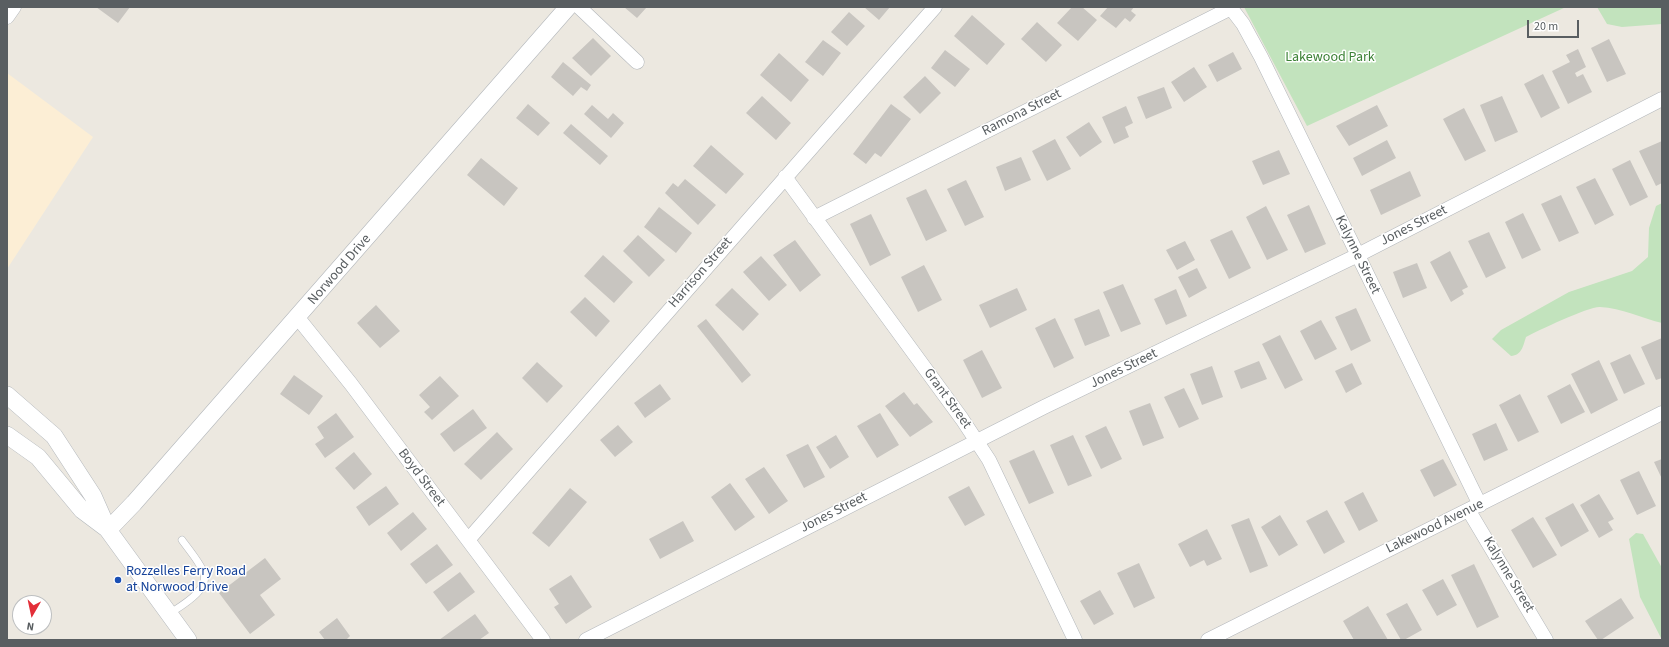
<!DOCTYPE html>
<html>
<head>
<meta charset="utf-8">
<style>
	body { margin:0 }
	#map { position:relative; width:1669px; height:647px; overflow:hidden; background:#ece8e0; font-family:"Source Sans 3",sans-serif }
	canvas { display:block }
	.frame { position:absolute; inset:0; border:8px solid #595e61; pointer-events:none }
	.north { position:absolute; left:12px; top:595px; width:40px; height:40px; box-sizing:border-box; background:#fff; border:1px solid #bdbfc0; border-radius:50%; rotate:189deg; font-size:11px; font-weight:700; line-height:16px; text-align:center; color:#595e61 }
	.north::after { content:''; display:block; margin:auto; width:14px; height:18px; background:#e32f39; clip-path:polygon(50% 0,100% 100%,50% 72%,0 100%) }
	.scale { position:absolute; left:1527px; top:20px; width:52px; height:18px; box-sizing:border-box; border:2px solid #595e61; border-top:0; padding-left:5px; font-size:12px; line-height:14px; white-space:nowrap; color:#595e61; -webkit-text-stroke:3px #fff; paint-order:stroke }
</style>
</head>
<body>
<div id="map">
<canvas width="1669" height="647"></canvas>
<div class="frame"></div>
<div class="north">N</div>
<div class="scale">20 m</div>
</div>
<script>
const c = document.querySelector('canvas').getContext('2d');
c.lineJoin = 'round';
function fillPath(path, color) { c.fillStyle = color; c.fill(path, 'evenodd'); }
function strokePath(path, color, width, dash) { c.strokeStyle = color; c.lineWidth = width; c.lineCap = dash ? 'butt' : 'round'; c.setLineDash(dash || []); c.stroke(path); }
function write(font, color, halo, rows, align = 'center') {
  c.font = font + ' "Source Sans 3",sans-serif'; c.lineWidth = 3; c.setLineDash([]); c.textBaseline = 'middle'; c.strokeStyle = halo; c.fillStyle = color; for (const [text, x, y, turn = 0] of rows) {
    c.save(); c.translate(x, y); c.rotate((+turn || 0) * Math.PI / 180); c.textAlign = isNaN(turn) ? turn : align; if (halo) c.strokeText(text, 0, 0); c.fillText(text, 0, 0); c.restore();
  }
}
const commercial = new Path2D(`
	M 7,73 L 93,137 L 7,269 Z`);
const green = new Path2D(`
	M 1244,7 L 1566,7 L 1307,126 Z
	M 1597,7 L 1662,7 L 1662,24 L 1622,27 L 1607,24 Z
	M 1662,203 L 1662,323 C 1641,318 1622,308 1600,307 C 1590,306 1537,331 1526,337 C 1523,346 1522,355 1511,356 L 1492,339 L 1501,330 L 1569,292 L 1632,271 L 1648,257 L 1649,228 L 1656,206 Z
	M 1636,533 L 1643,534 L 1662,568 L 1662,640 L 1640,597 L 1629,539 Z`);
const building = new Path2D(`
	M 96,7 L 130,7 L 118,23 Z
	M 624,7 L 647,7 L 637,18 Z
	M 864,7 L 890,7 L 879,20 Z
	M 1072,7 L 1082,7 L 1097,20 L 1078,41 L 1057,23 Z
	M 1108,7 L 1134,7 L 1131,11 L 1136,15 L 1130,22 L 1125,18 L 1116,28 L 1100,16 Z
	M 849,12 L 865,26 L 847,46 L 831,32 Z
	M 972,15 L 1005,44 L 987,65 L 954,36 Z
	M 1037,22 L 1062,45 L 1046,62 L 1021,39 Z
	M 593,38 L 611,56 L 591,76 L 572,58 Z
	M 1609,39 L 1626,74 L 1607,82 L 1591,48 Z
	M 823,40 L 841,53 L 823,76 L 805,62 Z
	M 1578,49 L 1586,67 L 1575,73 L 1577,77 L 1583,74 L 1592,92 L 1568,104 L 1552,71 L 1570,62 L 1566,55 Z
	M 945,50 L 970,69 L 955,87 L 931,68 Z
	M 1233,52 L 1242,69 L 1217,82 L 1208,65 Z
	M 779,53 L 809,80 L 791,102 L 760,75 Z
	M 563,62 L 591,85 L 587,91 L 581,87 L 573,96 L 551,77 Z
	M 1194,67 L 1207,87 L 1184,102 L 1171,82 Z
	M 1543,74 L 1560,108 L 1541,118 L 1524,84 Z
	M 925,76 L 941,93 L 920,114 L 903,97 Z
	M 1164,87 L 1172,108 L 1146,119 L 1137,97 Z
	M 762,96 L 791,123 L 776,140 L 746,113 Z
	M 1502,96 L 1518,132 L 1495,142 L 1480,105 Z
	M 528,104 L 550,123 L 538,136 L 516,118 Z
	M 891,104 L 911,119 L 881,157 L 875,153 L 866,164 L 853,154 Z
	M 592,105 L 608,119 L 613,113 L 624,123 L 611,138 L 584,114 Z
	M 1377,105 L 1388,126 L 1349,146 L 1336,126 Z
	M 1126,106 L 1133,123 L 1125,127 L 1129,137 L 1114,144 L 1102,117 Z
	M 1464,108 L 1486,151 L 1465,161 L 1443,119 Z
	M 1089,122 L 1102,142 L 1080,157 L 1066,137 Z
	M 571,124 L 608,156 L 600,165 L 563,133 Z
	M 1055,139 L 1071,169 L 1047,181 L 1032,151 Z
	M 1387,140 L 1396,158 L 1362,176 L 1353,158 Z
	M 1662,141 L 1662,183 L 1656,186 L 1639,151 Z
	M 711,145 L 744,174 L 726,194 L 693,166 Z
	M 1279,150 L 1290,174 L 1263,185 L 1252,161 Z
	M 1021,157 L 1031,180 L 1005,191 L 996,167 Z
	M 481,158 L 518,188 L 504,206 L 467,175 Z
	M 1630,160 L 1648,197 L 1630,206 L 1612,169 Z
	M 1410,171 L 1421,196 L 1381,215 L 1370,190 Z
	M 1595,178 L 1614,215 L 1595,225 L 1576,187 Z
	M 685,179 L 716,205 L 698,225 L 665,193 L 673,183 L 678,187 Z
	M 966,180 L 984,217 L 965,226 L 947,189 Z
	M 926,189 L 947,231 L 926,241 L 906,198 Z
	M 1561,195 L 1579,233 L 1559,242 L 1541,204 Z
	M 1309,205 L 1326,244 L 1305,253 L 1287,215 Z
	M 1266,206 L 1288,250 L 1267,260 L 1246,217 Z
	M 659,207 L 692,233 L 676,253 L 644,227 Z
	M 1523,213 L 1541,250 L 1522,259 L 1505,222 Z
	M 871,214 L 891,255 L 870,266 L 850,224 Z
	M 1232,230 L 1251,268 L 1229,279 L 1210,240 Z
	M 1489,232 L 1506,268 L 1486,278 L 1468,241 Z
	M 638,235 L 665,260 L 649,277 L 623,251 Z
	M 795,240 L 821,275 L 800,292 L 773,255 Z
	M 1185,241 L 1195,260 L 1177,270 L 1166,250 Z
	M 1450,251 L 1468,287 L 1462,290 L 1464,294 L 1451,302 L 1430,262 Z
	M 603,255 L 633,282 L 614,303 L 584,276 Z
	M 761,256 L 787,285 L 769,301 L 743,272 Z
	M 1417,263 L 1427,288 L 1403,298 L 1393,272 Z
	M 924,265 L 942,300 L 918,312 L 901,277 Z
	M 1197,268 L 1207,288 L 1189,298 L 1178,277 Z
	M 1123,284 L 1141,324 L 1121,332 L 1103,292 Z
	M 732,288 L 759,314 L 743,331 L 715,305 Z
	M 1017,288 L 1027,310 L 990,328 L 979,305 Z
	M 1176,289 L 1187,316 L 1166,325 L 1154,299 Z
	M 585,297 L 610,321 L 596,337 L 570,312 Z
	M 376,305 L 400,331 L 380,348 L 357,323 Z
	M 1356,308 L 1371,341 L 1351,351 L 1335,317 Z
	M 1099,309 L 1110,336 L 1085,346 L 1074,319 Z
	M 1055,318 L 1074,358 L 1054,368 L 1035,328 Z
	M 706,319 L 751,375 L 742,383 L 697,326 Z
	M 1321,320 L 1337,349 L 1315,360 L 1300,331 Z
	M 1280,335 L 1303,380 L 1285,389 L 1262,344 Z
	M 1662,338 L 1662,378 L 1656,380 L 1641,347 Z
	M 982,350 L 1002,388 L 982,398 L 963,360 Z
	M 1630,354 L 1645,384 L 1624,394 L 1610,363 Z
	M 1599,360 L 1618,400 L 1591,414 L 1571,374 Z
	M 1259,361 L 1267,379 L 1241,389 L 1234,371 Z
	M 537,362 L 563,386 L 547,403 L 522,378 Z
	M 1352,363 L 1362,384 L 1346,393 L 1335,371 Z
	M 1212,366 L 1223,397 L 1202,405 L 1190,374 Z
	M 294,375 L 323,396 L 309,415 L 280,394 Z
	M 440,376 L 459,396 L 432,420 L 424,412 L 430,407 L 419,395 Z
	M 660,384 L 671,399 L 645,418 L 634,403 Z
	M 1570,384 L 1585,412 L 1561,424 L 1547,396 Z
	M 1184,388 L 1199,419 L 1179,428 L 1164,397 Z
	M 904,392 L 914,405 L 917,403 L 933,422 L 910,437 L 885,406 Z
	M 1520,394 L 1539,432 L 1518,442 L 1499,405 Z
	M 1150,403 L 1164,438 L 1143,446 L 1129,411 Z
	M 473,409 L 487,428 L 454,452 L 440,434 Z
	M 336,413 L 354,437 L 325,458 L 315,444 L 324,438 L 317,427 Z
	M 880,413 L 899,445 L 877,458 L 857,426 Z
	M 1496,423 L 1508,450 L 1484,461 L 1472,434 Z
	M 618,425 L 633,442 L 615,457 L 600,440 Z
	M 1106,426 L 1122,459 L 1101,469 L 1085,436 Z
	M 497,432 L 513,449 L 481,480 L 464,464 Z
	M 836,435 L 849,457 L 830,469 L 816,447 Z
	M 1073,435 L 1092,476 L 1068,486 L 1050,445 Z
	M 808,444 L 825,477 L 804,488 L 786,455 Z
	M 1034,450 L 1054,493 L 1029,504 L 1009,461 Z
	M 354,452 L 372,474 L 354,490 L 335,468 Z
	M 1443,459 L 1457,485 L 1434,497 L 1420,470 Z
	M 1662,459 L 1662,479 L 1654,462 Z
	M 764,467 L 788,501 L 769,514 L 745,479 Z
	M 1639,471 L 1656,506 L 1637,515 L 1620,480 Z
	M 730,483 L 755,517 L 735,531 L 711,497 Z
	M 386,486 L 399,504 L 369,526 L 356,507 Z
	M 969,486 L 985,515 L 965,526 L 948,497 Z
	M 570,488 L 587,502 L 549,547 L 532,533 Z
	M 1363,492 L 1378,521 L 1359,531 L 1344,502 Z
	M 1599,494 L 1614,519 L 1608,522 L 1613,530 L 1599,538 L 1580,505 Z
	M 1573,503 L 1589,531 L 1561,547 L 1545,518 Z
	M 1327,510 L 1345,542 L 1324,554 L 1306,521 Z
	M 413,512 L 427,529 L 401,551 L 387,533 Z
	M 1280,515 L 1298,545 L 1279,556 L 1261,527 Z
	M 1533,517 L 1557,555 L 1533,568 L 1511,530 Z
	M 1249,518 L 1268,566 L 1250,573 L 1231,525 Z
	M 683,521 L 694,541 L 660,559 L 649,539 Z
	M 1207,529 L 1222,559 L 1207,566 L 1204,560 L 1190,567 L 1178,544 Z
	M 437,544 L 453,565 L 426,584 L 410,564 Z
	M 265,558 L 281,579 L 260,595 L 275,615 L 250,634 L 219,593 Z
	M 1139,563 L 1155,598 L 1134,608 L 1117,573 Z
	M 1474,564 L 1499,617 L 1477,628 L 1451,575 Z
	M 460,572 L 475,592 L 448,612 L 433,592 Z
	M 571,575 L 592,607 L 566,624 L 554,607 L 559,604 L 549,589 Z
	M 1443,579 L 1457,605 L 1437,616 L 1422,590 Z
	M 1100,590 L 1114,614 L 1094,625 L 1080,601 Z
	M 1621,598 L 1634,618 L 1601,640 L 1598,640 L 1585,621 Z
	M 1407,603 L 1422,630 L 1404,640 L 1401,640 L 1386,614 Z
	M 1368,606 L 1388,640 L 1354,640 L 1343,621 Z
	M 475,614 L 489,633 L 479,640 L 439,640 Z
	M 337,618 L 350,636 L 346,640 L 325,640 L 319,632 Z`);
const service = new Path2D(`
	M 169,614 C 181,606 212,589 203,571 C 198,560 189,550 182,540`);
const minor = new Path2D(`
	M 579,7 L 637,62
	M 1230,7 L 1243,24 L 1261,57 L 1480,505
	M 7,17 L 14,7
	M 785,177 L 962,419 L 989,460 L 1075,640
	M 814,218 L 1231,8
	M 298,318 L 351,384 L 543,640
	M 1469,511 L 1546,640
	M 468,540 L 935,7
	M 586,640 L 1044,407 L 1358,255 L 1662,99
	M 1208,640 L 1662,413`);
const tertiary = new Path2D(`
	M 7,395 L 54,436 L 93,496 L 108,530 L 188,640
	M 7,435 L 38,457 L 82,510 L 106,528
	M 108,530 L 134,503 L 568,7`);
const markers = [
	[118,580,4,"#1a4fb4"]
];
const parkNames = [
	["Lakewood Park",1330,58]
];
const streetNames = [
	["Ramona Street",1022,113,-27],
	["Jones Street",1414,226,-27],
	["Kalynne Street",1357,255,64],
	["Norwood Drive",340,270,-49],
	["Harrison Street",701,273,-49],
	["Jones Street",1124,369,-26],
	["Grant Street",947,399,54],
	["Boyd Street",421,478,53],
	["Jones Street",834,513,-27],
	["Lakewood Avenue",1435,527,-26],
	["Kalynne Street",1508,575,59]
];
const transitNames = [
	["Rozzelles Ferry Road",126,572],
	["at Norwood Drive",126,588]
];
fillPath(commercial, '#fceed5');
fillPath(green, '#c2e3bd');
fillPath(building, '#c8c5c0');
strokePath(service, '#b3b7bb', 8);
strokePath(minor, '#b3b7bb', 15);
strokePath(tertiary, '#b3b7bb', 18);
strokePath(service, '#fff', 7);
strokePath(minor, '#fff', 14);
strokePath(tertiary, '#fff', 17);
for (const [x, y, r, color] of markers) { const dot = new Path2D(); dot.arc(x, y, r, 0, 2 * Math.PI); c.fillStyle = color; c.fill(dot); strokePath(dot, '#fff', 1.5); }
write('14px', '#3d8237', '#fff', parkNames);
write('14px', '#595e61', '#fff', streetNames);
write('14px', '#164399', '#fff', transitNames, 'left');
</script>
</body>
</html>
